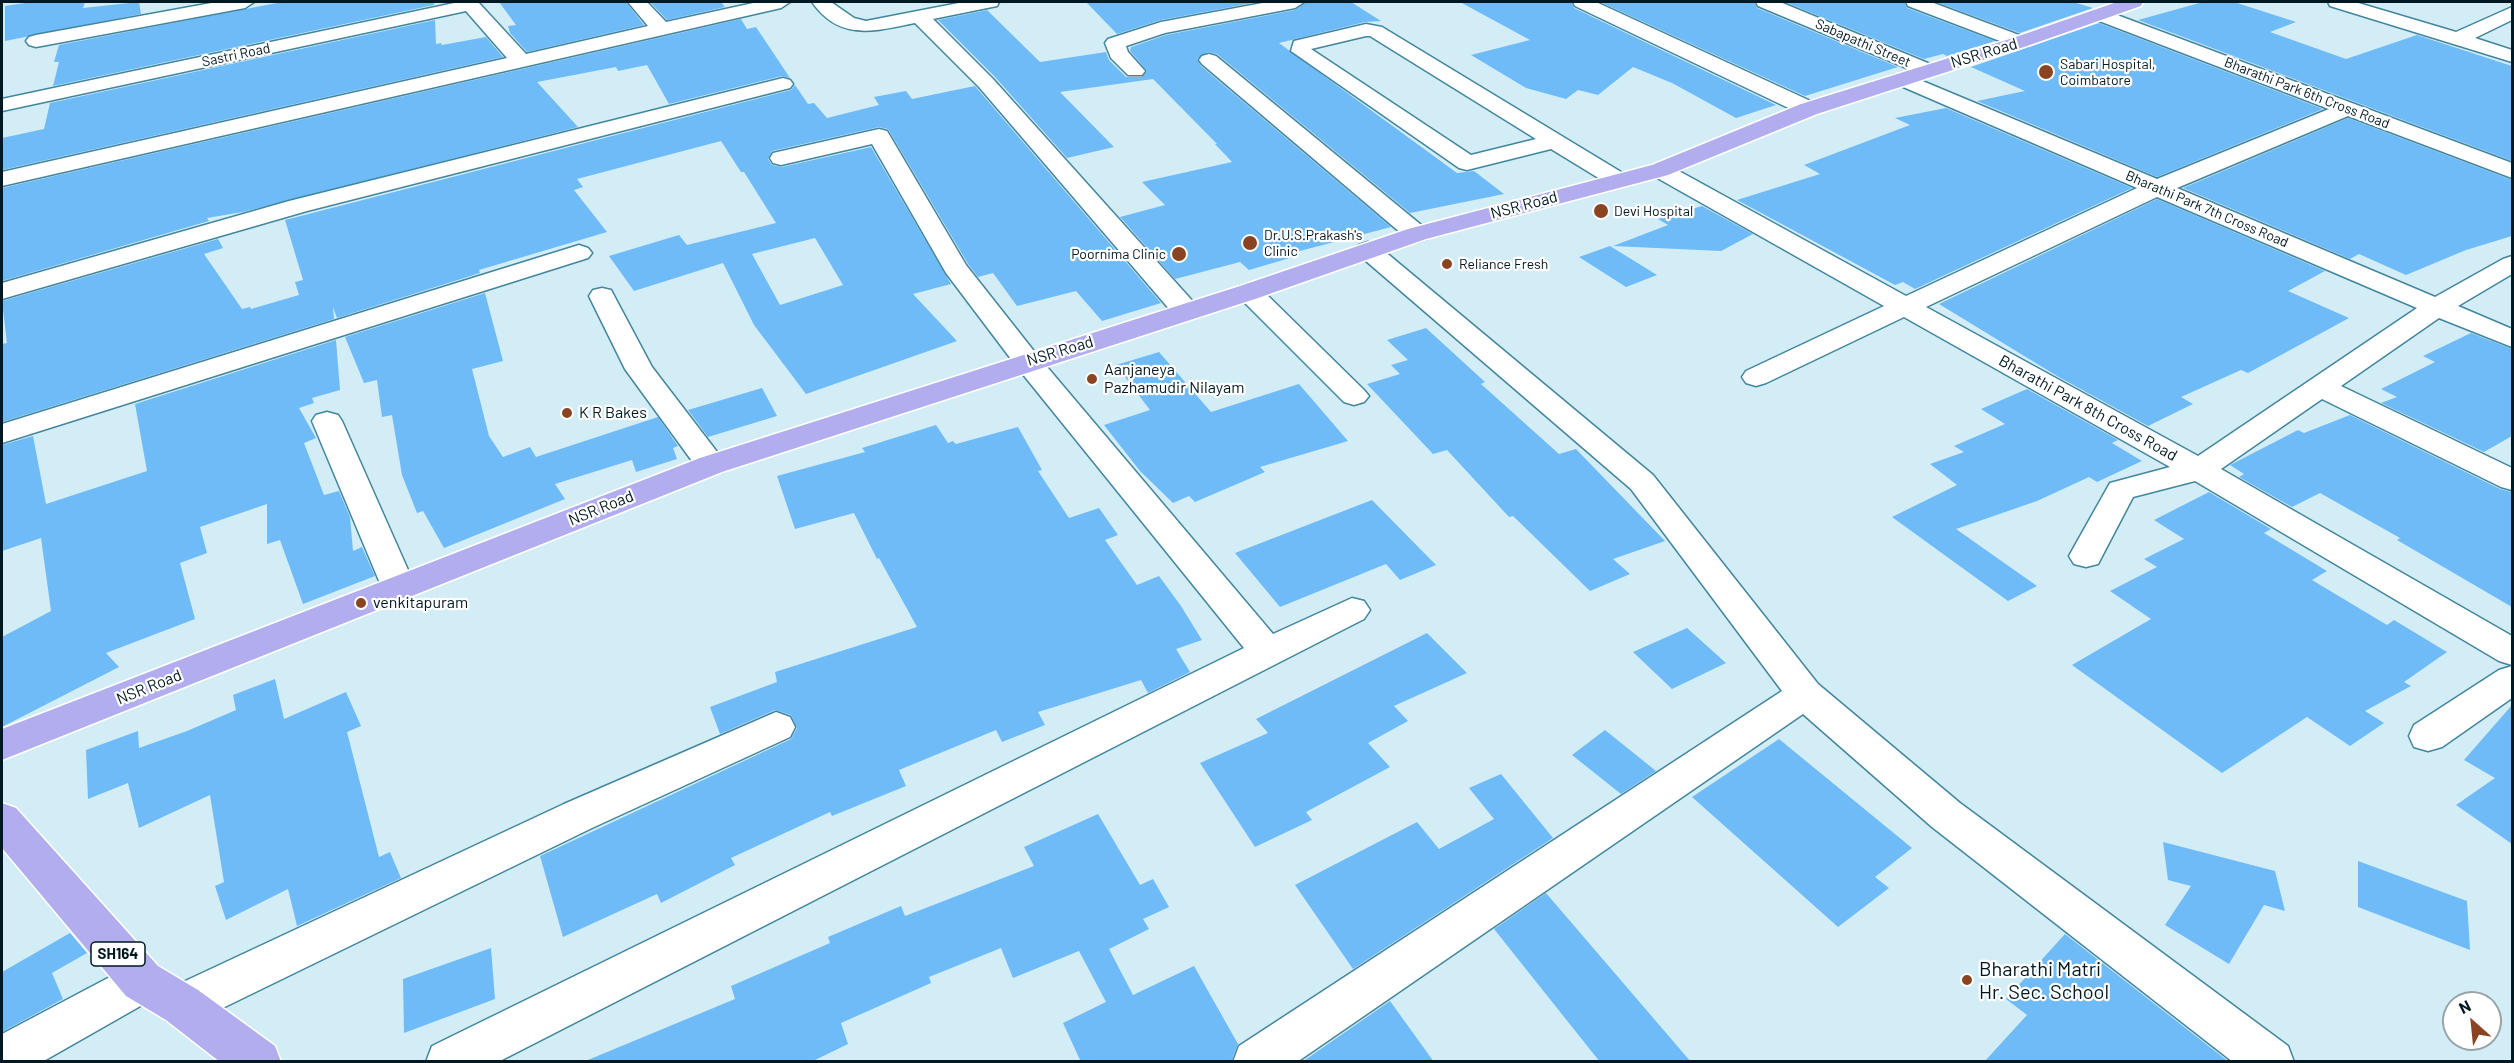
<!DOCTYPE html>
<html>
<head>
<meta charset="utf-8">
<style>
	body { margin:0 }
	#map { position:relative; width:2514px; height:1063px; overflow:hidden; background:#d3edf7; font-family:Barlow,sans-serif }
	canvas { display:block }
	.frame { position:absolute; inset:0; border:3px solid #001821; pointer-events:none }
	.north { position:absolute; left:2442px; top:991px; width:60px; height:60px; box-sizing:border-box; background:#fff; border:2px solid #99a3a6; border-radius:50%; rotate:333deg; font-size:16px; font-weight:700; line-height:24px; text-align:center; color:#001821 }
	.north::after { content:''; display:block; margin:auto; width:21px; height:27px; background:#8b4422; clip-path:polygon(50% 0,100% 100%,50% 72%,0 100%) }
</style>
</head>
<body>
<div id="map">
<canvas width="2514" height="1063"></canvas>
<div class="frame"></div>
<div class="north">N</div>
</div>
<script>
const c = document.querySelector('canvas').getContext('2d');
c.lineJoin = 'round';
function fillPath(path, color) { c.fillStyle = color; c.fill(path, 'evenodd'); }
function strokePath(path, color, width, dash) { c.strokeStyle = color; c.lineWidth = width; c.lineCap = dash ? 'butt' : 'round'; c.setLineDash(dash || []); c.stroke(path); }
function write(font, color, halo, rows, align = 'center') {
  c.font = font + ' Barlow,sans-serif'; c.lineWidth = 4.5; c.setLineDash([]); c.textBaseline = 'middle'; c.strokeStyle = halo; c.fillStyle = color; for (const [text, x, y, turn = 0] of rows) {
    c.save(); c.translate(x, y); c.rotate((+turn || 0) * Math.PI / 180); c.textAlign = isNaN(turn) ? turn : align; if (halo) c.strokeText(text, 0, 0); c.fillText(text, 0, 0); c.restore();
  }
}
const building = new Path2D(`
	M 32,2 L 85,2 L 83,8 L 139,2 L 141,14 L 5,41 L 5,6 Z
	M 282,2 L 434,2 L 434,5 L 53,86 L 59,62 L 54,62 L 59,45 Z
	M 499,2 L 626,2 L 644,25 L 527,52 L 510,33 L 508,26 L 516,25 Z
	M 650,2 L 721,2 L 725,7 L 667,20 Z
	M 1086,2 L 1258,2 L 1161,20 L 1117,34 Z
	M 1306,2 L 1351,2 L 1381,21 L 1365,22 L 1279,43 L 1457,173 L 1474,171 L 1504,194 L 1410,213 L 1217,54 L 1208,52 L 1197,59 L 1201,66 L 1391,227 L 1296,252 L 1300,255 L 1249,270 L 1240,262 L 1175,279 L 1120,217 L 1165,205 L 1142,182 L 1232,162 L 1215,144 L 1217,144 L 1153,79 L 1060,92 L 1114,147 L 1067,158 L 995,77 L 938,20 L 987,10 L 1040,62 L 1106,52 L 1109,60 L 1126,77 L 1142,77 L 1147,71 L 1130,51 L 1131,47 L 1166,35 L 1295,10 Z
	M 1460,2 L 1571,2 L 1574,8 L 1776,105 L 1736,118 L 1672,83 L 1633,67 L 1598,95 L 1578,90 L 1566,99 L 1526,88 L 1471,55 L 1530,40 Z
	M 1600,2 L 1754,2 L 1757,8 L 1898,67 L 1805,96 Z
	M 1785,2 L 1904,2 L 1907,8 L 1995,41 L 1947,56 L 1943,54 L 1924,59 Z
	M 1936,2 L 2073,2 L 2093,8 L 2020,33 Z
	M 2203,2 L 2234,2 L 2296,22 L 2270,32 L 2346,59 L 2417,35 L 2512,66 L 2512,161 L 2138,20 Z
	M 741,19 L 747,29 L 756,27 L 790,78 L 782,76 L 669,104 L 647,65 L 618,71 L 616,67 L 537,82 L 578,127 L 243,212 L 207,218 L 209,221 L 2,281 L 2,188 Z
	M 435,20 L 436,44 L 441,43 L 442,45 L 486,37 L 503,57 L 2,170 L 2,138 L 44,129 L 50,103 Z
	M 2099,23 L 2323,109 L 2157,177 L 1977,101 L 2025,91 L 1971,67 Z
	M 795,85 L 808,104 L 814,103 L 827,118 L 879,105 L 874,97 L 906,91 L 912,99 L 975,86 L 1161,303 L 1102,321 L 1076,291 L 1017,306 L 993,273 L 978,277 L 968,264 L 888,129 L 879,127 L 772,151 L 768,159 L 772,165 L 782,167 L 871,147 L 951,284 L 913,294 L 957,341 L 806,394 L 754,325 L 723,263 L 634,291 L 609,256 L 679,235 L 687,245 L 776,223 L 744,172 L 741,172 L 721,141 L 577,179 L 583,187 L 574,190 L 607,232 L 479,270 L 480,273 L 337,318 L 333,307 L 334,319 L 2,422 L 2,344 L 7,343 L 2,301 L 218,239 L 223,248 L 204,254 L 242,309 L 250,307 L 251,309 L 299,295 L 295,282 L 303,280 L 285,220 L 791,90 ZM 815,238 L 843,285 L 780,305 L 752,254 Z
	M 1946,108 L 2132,188 L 1915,289 L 1903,282 L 1895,285 L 1737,200 L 1820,174 L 1804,165 L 1910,125 L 1895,118 Z
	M 2348,118 L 2512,180 L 2512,236 L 2466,250 L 2406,275 L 2359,254 L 2350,259 L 2183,188 Z
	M 2157,199 L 2325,271 L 2288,291 L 2349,318 L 2248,373 L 2241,370 L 2181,397 L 2193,404 L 2148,426 L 2057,376 L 1939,304 Z
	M 1702,206 L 1753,234 L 1721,251 L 1613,246 L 1668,225 L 1658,219 Z
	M 1610,246 L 1657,275 L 1626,287 L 1579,257 Z
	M 485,293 L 503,361 L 472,369 L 489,436 L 503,457 L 530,447 L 536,457 L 658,417 L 678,446 L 673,448 L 677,459 L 636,472 L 632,460 L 555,484 L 565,499 L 444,548 L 423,511 L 417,513 L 402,475 L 392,415 L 382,417 L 377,380 L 364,383 L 345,337 Z
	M 1426,328 L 1485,382 L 1481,384 L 1559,454 L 1576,449 L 1665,541 L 1613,559 L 1630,574 L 1590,591 L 1513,516 L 1509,517 L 1447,450 L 1433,454 L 1367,384 L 1400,374 L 1391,365 L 1408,360 L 1387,340 Z
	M 2471,333 L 2512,349 L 2512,436 L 2484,452 L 2381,403 L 2397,397 L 2381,389 L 2435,362 L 2423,356 Z
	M 336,340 L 340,390 L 312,398 L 314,403 L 299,408 L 316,438 L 304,443 L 324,495 L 339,491 L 350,517 L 353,551 L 362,547 L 375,576 L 303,604 L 280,540 L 267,544 L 267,504 L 200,527 L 207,553 L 180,563 L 195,619 L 106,653 L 119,667 L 2,727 L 2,637 L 51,611 L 41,538 L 2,551 L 2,445 L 33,436 L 46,504 L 147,471 L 135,404 Z
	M 1159,352 L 1211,412 L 1299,384 L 1348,441 L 1260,467 L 1265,472 L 1195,502 L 1189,496 L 1173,503 L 1140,471 L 1104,425 L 1150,410 L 1116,365 Z
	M 762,388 L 777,416 L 708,437 L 688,410 Z
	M 2027,389 L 2118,440 L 2112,443 L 2142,461 L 2097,482 L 2089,477 L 2037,501 L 1956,529 L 2037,586 L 2008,601 L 1892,517 L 1957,485 L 1930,464 L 1964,452 L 1954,446 L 2005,424 L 1981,409 Z
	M 2350,415 L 2500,489 L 2512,492 L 2512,607 L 2397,540 L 2400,538 L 2320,493 L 2292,507 L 2239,477 L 2244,474 L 2230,465 L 2298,430 L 2304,433 Z
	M 936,425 L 948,443 L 953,441 L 956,444 L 1018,427 L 1042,470 L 1038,471 L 1069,518 L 1099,508 L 1118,535 L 1105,540 L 1137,585 L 1159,576 L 1181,606 L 1202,640 L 1176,649 L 1190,672 L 1148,693 L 1141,680 L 1038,712 L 1045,725 L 1002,742 L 996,730 L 899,770 L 906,786 L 832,816 L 830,812 L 731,858 L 735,865 L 661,903 L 657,894 L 563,937 L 540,856 L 791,739 L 797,728 L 791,715 L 775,710 L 720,734 L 710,707 L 777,682 L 775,672 L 917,627 L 879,558 L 877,559 L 854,513 L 795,529 L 777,476 L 865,452 L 862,448 Z
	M 2209,492 L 2271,529 L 2264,533 L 2327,571 L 2312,580 L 2387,625 L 2394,620 L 2447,652 L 2404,682 L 2411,686 L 2365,711 L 2384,723 L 2350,746 L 2307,717 L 2222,773 L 2072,665 L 2151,619 L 2110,591 L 2157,567 L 2144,559 L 2184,539 L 2154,520 Z
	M 1372,500 L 1436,565 L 1400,580 L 1386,564 L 1280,607 L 1235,553 Z
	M 1687,628 L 1726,663 L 1672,689 L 1633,652 Z
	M 1427,633 L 1467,673 L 1394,706 L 1408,721 L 1368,743 L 1390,767 L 1306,812 L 1312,820 L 1255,847 L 1200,763 L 1268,733 L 1256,719 Z
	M 275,679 L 284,719 L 346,692 L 361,726 L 347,732 L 379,857 L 390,852 L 401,878 L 297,926 L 288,889 L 226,920 L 215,886 L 224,882 L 210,795 L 139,828 L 128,783 L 88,799 L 86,750 L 138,731 L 139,748 L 187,731 L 236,710 L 233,695 Z
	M 2512,705 L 2512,844 L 2456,805 L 2495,778 L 2464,760 Z
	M 1605,730 L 1656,771 L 1621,794 L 1572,755 Z
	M 1779,739 L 1912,848 L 1875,877 L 1889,888 L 1838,927 L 1692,797 Z
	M 1501,774 L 1553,838 L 1353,969 L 1295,885 L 1417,822 L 1439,849 L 1494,819 L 1469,788 Z
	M 1098,814 L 1140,885 L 1153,879 L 1169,907 L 1143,919 L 1149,929 L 1109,949 L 1133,995 L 1194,966 L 1238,1044 L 1231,1062 L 1081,1062 L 1063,1023 L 1106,1002 L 1079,951 L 1013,978 L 1001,948 L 929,977 L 931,983 L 841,1023 L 848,1044 L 811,1062 L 583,1062 L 735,999 L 731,986 L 830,943 L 828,937 L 901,906 L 905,916 L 1034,866 L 1024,847 Z
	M 2163,842 L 2275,871 L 2285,911 L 2264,905 L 2229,964 L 2165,925 L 2191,886 L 2168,880 Z
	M 2358,861 L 2467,901 L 2470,950 L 2358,907 Z
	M 1546,893 L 1691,1062 L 1600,1062 L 1494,929 Z
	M 70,933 L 87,953 L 52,973 L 63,999 L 2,1032 L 2,972 Z
	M 2065,934 L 2229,1062 L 1984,1062 L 2027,1015 L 2006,999 Z
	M 491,948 L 495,999 L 404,1033 L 403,979 Z
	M 1390,1001 L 1434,1062 L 1302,1062 Z`);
const minor = new Path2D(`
	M 217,2 L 254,2 L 245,8 L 36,47 L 29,45 L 26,41 L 29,37 L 36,35 Z
	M 459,2 L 478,2 L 526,54 L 648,26 L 628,2 L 647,2 L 666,22 L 758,2 L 790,2 L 781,8 L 2,186 L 2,172 L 507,58 L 466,11 L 2,111 L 2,99 Z
	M 812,2 L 831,2 L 854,18 L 866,21 L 964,2 L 999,2 L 997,6 L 933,19 L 993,79 L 1196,305 L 1200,311 L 1196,317 L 1186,319 L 1176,317 L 979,87 L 915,23 C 875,31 840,42 812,2 Z
	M 1268,2 L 1304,2 L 1295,8 L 1165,33 L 1126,46 L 1128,52 L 1145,71 L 1142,75 L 1128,75 L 1111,58 L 1105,43 L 1108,39 L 1161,22 Z
	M 1573,2 L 1596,2 L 1817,104 L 1820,109 L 1817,114 L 1801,114 L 1575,6 Z
	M 1756,2 L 1780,2 L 1935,66 L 1938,70 L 1935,74 L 1921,74 L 1758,6 Z
	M 1906,2 L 1931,2 L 2027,38 L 2030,42 L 2027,46 L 2013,46 L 1908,6 Z
	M 2328,2 L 2355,2 L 2456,32 L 2512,7 L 2512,20 L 2475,38 L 2512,50 L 2512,62 L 2330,6 Z
	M 2101,9 L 2512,163 L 2512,178 L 2348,116 L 2177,188 L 2435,297 L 2503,259 L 2512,256 L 2512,274 L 2458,306 L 2512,329 L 2512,347 L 2439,318 L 2341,386 L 2512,468 L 2512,490 L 2501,487 L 2322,399 L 2221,469 L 2512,636 L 2512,665 L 2499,661 L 2195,481 L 2133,497 L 2098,564 L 2086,567 L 2074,564 L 2069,556 L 2110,483 L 2170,467 L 1904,317 L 1766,383 L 1756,386 L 1746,383 L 1742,377 L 1746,371 L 1884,306 L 1652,175 L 1648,170 L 1652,165 L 1668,165 L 1906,296 L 2137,188 L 1894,83 L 1891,79 L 1894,75 L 1908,75 L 2157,179 L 2329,109 L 2094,19 L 2091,15 ZM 2157,197 L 2417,308 L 2198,456 L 1926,307 Z
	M 1366,24 L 1382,27 L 1626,175 L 1630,180 L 1626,185 L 1610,185 L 1551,149 L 1467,170 L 1459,168 L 1291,51 L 1294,41 ZM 1366,36 L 1370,36 L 1536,139 L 1471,155 L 1311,49 Z
	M 1209,54 L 1216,56 L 1426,229 L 1430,234 L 1426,239 L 1417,242 L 1408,239 L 1202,64 L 1199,60 L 1202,56 Z
	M 783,78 L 790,80 L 793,84 L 790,88 L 307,211 L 2,299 L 2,283 L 289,201 Z
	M 879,129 L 887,131 L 890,136 L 966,265 L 1037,355 L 1273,634 L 1352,598 L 1364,601 L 1370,610 L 1364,619 L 498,1062 L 426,1062 L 432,1046 L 1244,648 L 1017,367 L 946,273 L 872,144 L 781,165 L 773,163 L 770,158 L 773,153 Z
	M 1368,242 L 1377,245 L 1653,475 L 1818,684 L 1960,803 L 2288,1046 L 2294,1062 L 2233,1062 L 1932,827 L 1803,714 L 1297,1062 L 1233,1062 L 1239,1046 L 1782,691 L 1631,489 L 1359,255 L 1355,250 L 1359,245 Z
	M 579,245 L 588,248 L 592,253 L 588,258 L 2,443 L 2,424 Z
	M 1249,284 L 1258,286 L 1364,390 L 1369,396 L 1364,402 L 1354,405 L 1344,402 L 1240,298 L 1236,292 L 1240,286 Z
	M 602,288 L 611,290 L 652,367 L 727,465 L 722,472 L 711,475 L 700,472 L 625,369 L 589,296 L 593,290 Z
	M 327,412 L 338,415 L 342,421 L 416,588 L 411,597 L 399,600 L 387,597 L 382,588 L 312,421 L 316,415 Z
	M 2512,666 L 2512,698 L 2442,747 L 2428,751 L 2414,747 L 2409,736 L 2414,725 L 2499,670 Z
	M 776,712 L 790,717 L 795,727 L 790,737 L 592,828 L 198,1020 L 182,1026 L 166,1020 L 159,1005 L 166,990 L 564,804 Z
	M 142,960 L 158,966 L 165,981 L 158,996 L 42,1062 L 2,1062 L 2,1034 Z`);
const major = new Path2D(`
	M 2117,2 L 2143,2 L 2141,6 L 2027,46 L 1817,114 L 1668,175 L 1426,239 L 1258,298 L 722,472 L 2,760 L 2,729 L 700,458 L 1240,286 L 1408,229 L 1652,165 L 1801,104 L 2013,38 Z
	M 2,803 L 16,808 L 158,966 L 198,990 L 275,1046 L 281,1062 L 220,1062 L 166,1020 L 126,996 L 2,848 Z`);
const markers = [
	[2046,72,8,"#8b4422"],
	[1601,211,8,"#8b4422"],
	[1250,243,8,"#8b4422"],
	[1179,254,8,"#8b4422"],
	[1447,264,6,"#8b4422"],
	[1092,379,6,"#8b4422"],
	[567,413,6,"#8b4422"],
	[361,603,6,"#8b4422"],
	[1967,980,6,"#8b4422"]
];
const farStreetnames = [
	["Sabapathi Street",1863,43,23],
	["Sastri Road",236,55,-12],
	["Bharathi Park 6th Cross Road",2307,93,21],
	["Bharathi Park 7th Cross Road",2207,209,23]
];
const farPoinames = [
	["Sabari Hospital,",2060,64],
	["Coimbatore",2060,80],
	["Devi Hospital",1614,211],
	["Dr.U.S.Prakash's",1264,235],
	["Clinic",1264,251],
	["Poornima Clinic",1166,254,"right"],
	["Reliance Fresh",1459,264]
];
const shields = [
	[118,954,54]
];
const shieldNames = [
	["SH164",118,954]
];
const streetNames = [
	["NSR Road",1984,53,-17],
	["NSR Road",1524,205,-15],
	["NSR Road",1060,351,-17],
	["Bharathi Park 8th Cross Road",2088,408,29],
	["NSR Road",601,508,-22],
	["NSR Road",149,687,-22]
];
const poiNames = [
	["Aanjaneya",1104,370],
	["Pazhamudir Nilayam",1104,388],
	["K R Bakes",579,413],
	["venkitapuram",373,603]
];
const nearPoinames = [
	["Bharathi Matri",1979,969],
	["Hr. Sec. School",1979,992]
];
fillPath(building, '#6fbbf8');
strokePath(minor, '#42869e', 3);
strokePath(major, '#fff', 3);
fillPath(minor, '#fff');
fillPath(major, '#b2adee');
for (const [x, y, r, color] of markers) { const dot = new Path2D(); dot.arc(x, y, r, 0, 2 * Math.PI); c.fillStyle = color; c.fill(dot); strokePath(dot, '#fff', 2); }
write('14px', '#001821', '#fff', farStreetnames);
write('14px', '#001821', '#fff', farPoinames, 'left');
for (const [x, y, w] of shields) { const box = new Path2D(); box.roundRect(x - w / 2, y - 12, w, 24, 4.5); c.fillStyle = '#fff'; c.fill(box); strokePath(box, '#001821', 1.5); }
write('bold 15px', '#001821', null, shieldNames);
write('16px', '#001821', '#fff', streetNames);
write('16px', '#001821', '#fff', poiNames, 'left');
write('20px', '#001821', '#fff', nearPoinames, 'left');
</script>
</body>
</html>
